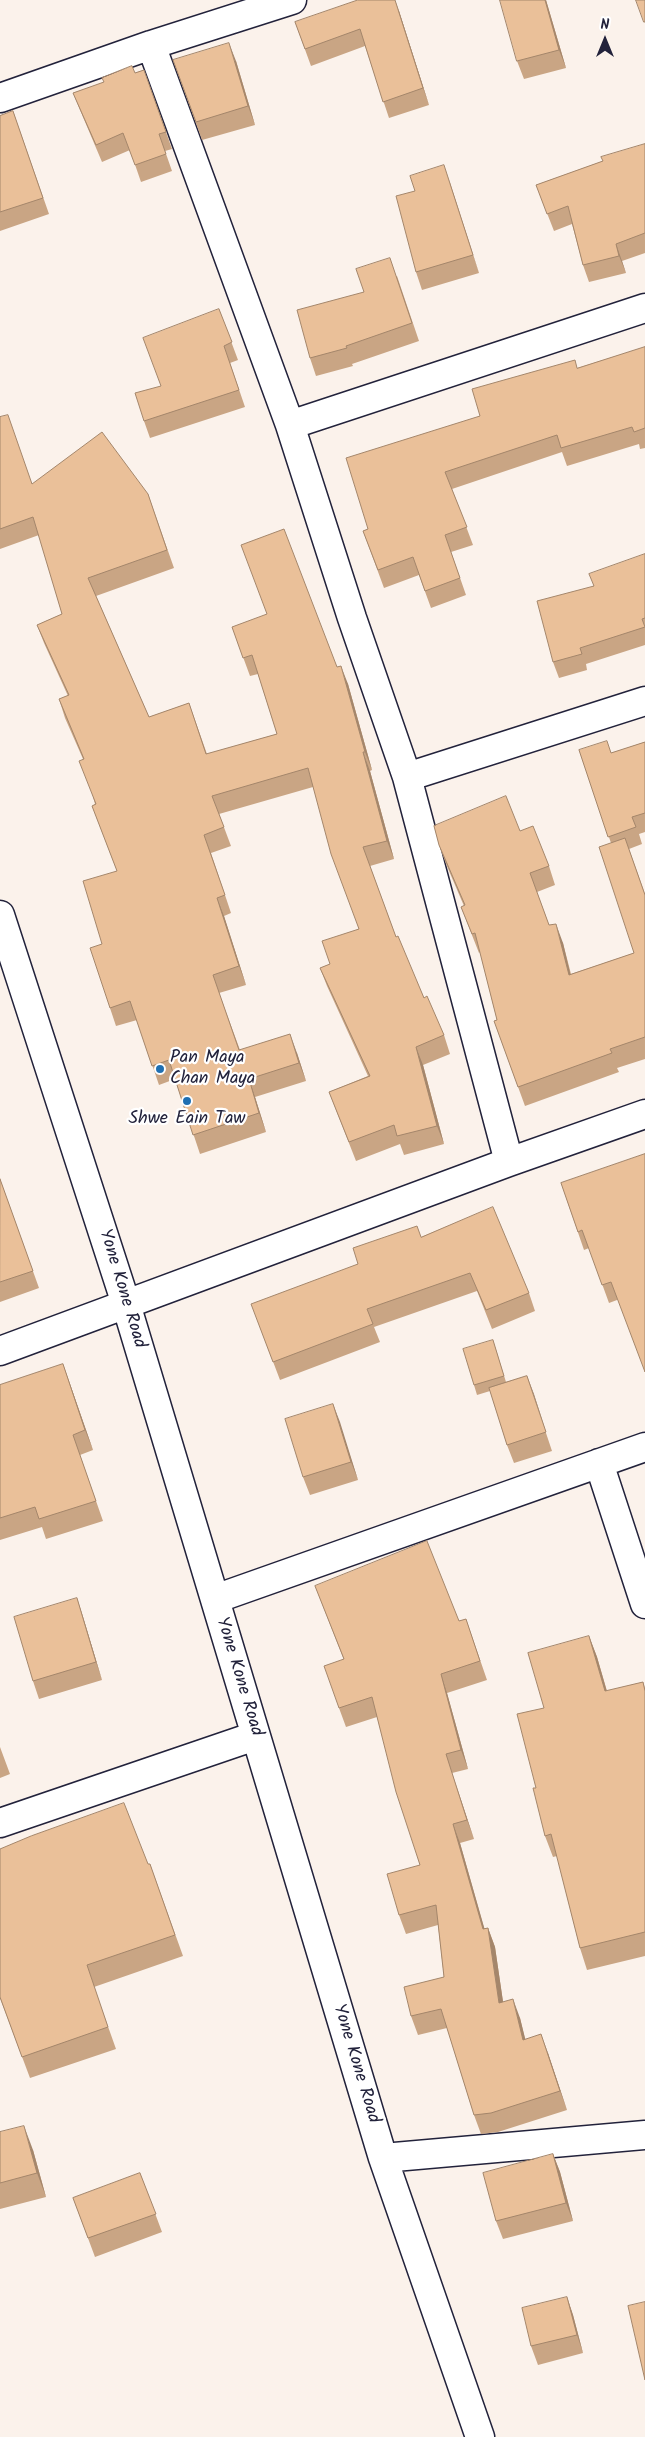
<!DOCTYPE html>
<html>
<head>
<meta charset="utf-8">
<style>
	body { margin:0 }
	#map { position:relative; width:645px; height:2437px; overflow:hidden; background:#fbf2eb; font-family:Kalam,sans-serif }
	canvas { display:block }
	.north { position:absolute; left:580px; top:15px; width:50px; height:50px; -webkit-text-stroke:4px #fff; paint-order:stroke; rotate:0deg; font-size:14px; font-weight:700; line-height:20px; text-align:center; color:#22223b }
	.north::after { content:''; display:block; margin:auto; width:18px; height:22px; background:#22223b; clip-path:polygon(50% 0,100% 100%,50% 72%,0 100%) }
</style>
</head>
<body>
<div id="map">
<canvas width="645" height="2437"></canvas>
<div class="north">N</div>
</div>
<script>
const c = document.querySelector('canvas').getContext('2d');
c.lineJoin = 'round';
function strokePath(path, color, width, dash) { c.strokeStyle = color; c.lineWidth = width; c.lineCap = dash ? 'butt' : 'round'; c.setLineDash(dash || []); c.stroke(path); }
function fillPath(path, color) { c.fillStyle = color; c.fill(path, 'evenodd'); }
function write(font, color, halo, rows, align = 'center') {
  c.font = font + ' Kalam,sans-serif'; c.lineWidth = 4.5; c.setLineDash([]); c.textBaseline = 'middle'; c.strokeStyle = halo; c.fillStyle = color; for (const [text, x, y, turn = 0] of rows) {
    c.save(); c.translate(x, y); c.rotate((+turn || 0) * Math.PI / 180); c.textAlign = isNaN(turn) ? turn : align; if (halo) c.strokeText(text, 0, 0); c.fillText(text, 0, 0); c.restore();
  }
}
const minor = new Path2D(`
	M 151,45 L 290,425 L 352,618 L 407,777 L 509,1162
	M 0,98 L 151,45 L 292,0
	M 290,425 L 645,308
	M 407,777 L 645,701
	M 0,915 L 126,1304 L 383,2158 L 480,2437
	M 0,1351 L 509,1162 L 645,1114
	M 599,1463 L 645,1604
	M 215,1599 L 645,1447
	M 0,1823 L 255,1736
	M 383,2158 L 645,2135`);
const wall = new Path2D(`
	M 546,0 L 566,68 L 524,79 L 517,61 Z
	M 399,11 L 429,105 L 389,118 L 365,46 L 311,66 L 295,22 Z
	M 173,60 L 236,61 L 255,125 L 202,140 Z
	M 144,70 L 172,149 L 165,151 L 172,171 L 141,182 L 130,150 L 102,162 L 80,110 L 73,93 Z
	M 13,111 L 49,214 L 0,231 L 0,116 Z
	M 645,144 L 645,253 L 622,261 L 626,273 L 589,282 L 583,265 L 572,224 L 554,231 L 536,185 L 603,161 Z
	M 450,183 L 479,273 L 422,290 L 416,272 Z
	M 397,276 L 419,341 L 352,364 L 353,366 L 316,376 L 310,358 L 364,292 Z
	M 219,309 L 238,360 L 230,363 L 245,407 L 150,438 L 144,421 Z
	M 645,347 L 645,448 L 640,449 L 639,444 L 567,466 L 562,452 L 452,489 L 473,545 L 451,552 L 466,595 L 431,608 L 419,575 L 384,588 L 363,531 L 368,529 L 480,416 L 578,368 Z
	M 0,417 L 32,484 L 148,494 L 174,568 L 96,596 L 149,717 L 189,703 L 207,754 L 277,734 L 258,674 L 250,676 L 232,627 L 337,667 L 348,684 L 372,770 L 370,771 L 394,859 L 370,866 L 396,937 L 424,998 L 444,1035 L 450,1054 L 423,1065 L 444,1144 L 404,1155 L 400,1144 L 356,1161 L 336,1110 L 329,1092 L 368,1076 L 327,986 L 320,968 L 330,964 L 359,929 L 313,787 L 219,814 L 231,846 L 211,853 L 231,913 L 224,916 L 246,985 L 219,993 L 240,1050 L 297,1053 L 306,1081 L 255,1097 L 266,1132 L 200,1154 L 175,1079 L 159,1085 L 137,1020 L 116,1026 L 110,1008 L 102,944 L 117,871 L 92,806 L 95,804 L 83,759 L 65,718 L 59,699 L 68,696 L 44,643 L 37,625 L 62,614 L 39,535 L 0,549 Z
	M 645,554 L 645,645 L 586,664 L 587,670 L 559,678 L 553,662 L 593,586 Z
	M 645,742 L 645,832 L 639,834 L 642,844 L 629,849 L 645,894 L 645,1059 L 617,1068 L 619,1072 L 525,1106 L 494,1021 L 497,1020 L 480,952 L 479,953 L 461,907 L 464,906 L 446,864 L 439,845 L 520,831 L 549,866 L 555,885 L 537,892 L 549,925 L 563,943 L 571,974 L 634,953 L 611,843 L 579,750 L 611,753 Z
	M 645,1154 L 617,1300 L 609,1303 L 589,1248 L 584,1250 L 561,1183 Z
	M 0,1179 L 39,1288 L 0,1302 Z
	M 421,1237 L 529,1293 L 535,1311 L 492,1329 L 477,1291 L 374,1327 L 380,1342 L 280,1380 L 258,1322 L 358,1264 Z
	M 493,1340 L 506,1382 L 527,1376 L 552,1451 L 514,1463 L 507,1445 L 490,1391 L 477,1395 L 474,1385 Z
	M 63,1364 L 93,1450 L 80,1455 L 103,1521 L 46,1539 L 42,1527 L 0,1540 L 0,1385 Z
	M 333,1404 L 358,1480 L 310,1495 L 303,1477 Z
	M 315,1586 L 459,1621 L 466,1619 L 487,1680 L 447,1693 L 468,1769 L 452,1773 L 474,1839 L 460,1843 L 484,1928 L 488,1928 L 495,1947 L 503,2002 L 520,2018 L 525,2039 L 548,2053 L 567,2110 L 498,2132 L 481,2134 L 474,2115 L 447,2028 L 418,2035 L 411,2016 L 444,1977 L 438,1925 L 406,1934 L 399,1915 L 420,1865 L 377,1717 L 346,1727 L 339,1708 L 344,1660 Z
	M 77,1598 L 83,1617 L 102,1680 L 39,1699 L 33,1681 Z
	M 589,1636 L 597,1657 L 607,1691 L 643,1682 L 645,1688 L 645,1956 L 587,1970 L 580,1948 L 557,1856 L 553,1857 L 545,1836 L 536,1788 L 544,1708 Z
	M 0,1747 L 10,1774 L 0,1778 Z
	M 148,1864 L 150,1864 L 183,1956 L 94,1987 L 116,2049 L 30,2078 L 0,1998 Z
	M 0,2132 L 33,2150 L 46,2197 L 0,2209 Z
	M 553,2154 L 560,2172 L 573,2221 L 503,2239 L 496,2221 Z
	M 140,2173 L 162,2232 L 95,2257 L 73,2198 Z
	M 567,2297 L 573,2315 L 583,2353 L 538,2365 L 531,2346 Z`);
const shadedWall = new Path2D(`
	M 395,0 L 399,11 L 429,105 L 423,88 Z
	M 545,0 L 546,0 L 566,68 L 559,50 Z
	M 229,43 L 236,61 L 255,125 L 248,106 Z
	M 444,165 L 450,183 L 479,273 L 473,255 Z
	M 616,244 L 622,261 L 626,273 L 619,256 Z
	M 341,666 L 348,684 L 372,770 L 365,752 Z
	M 363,752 L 370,771 L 394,859 L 387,841 Z
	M 217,898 L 224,916 L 246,985 L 239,966 Z
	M 556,924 L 563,943 L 575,994 L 569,975 Z
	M 290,1034 L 297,1053 L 306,1081 L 299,1063 Z
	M 416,1047 L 423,1065 L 444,1144 L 437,1126 Z
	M 249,1079 L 255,1097 L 266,1132 L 259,1113 Z
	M 63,1364 L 70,1384 L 93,1450 L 85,1430 Z
	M 527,1376 L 534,1394 L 552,1451 L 546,1432 Z
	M 333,1404 L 340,1422 L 358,1480 L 351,1462 Z
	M 77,1598 L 83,1617 L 102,1680 L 96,1662 Z
	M 589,1636 L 597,1657 L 613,1713 L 605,1691 Z
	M 441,1674 L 447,1693 L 468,1769 L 461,1750 Z
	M 446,1754 L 452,1773 L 474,1839 L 467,1820 Z
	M 453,1824 L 460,1843 L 490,1948 L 483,1929 Z
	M 488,1928 L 495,1947 L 506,2022 L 499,2003 Z
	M 513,1999 L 520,2018 L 530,2058 L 523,2040 Z
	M 541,2034 L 548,2053 L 567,2110 L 560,2091 Z
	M 24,2126 L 33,2150 L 46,2197 L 37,2173 Z
	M 553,2154 L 560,2172 L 573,2221 L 566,2203 Z
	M 567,2297 L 573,2315 L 583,2353 L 577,2335 Z`);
const building = new Path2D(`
	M 358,0 L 395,0 L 423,88 L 383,102 L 360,29 L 305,49 L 295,22 Z
	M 500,0 L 545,0 L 559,50 L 517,61 Z
	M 636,0 L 645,0 L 645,22 L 644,22 Z
	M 229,43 L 248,106 L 196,122 L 173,60 Z
	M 132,66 L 135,73 L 144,70 L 166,132 L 159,134 L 166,154 L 135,165 L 123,133 L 96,145 L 73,93 L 104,82 L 102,78 Z
	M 13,111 L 43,198 L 0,212 L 0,116 Z
	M 645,144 L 645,233 L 616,244 L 619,256 L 583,265 L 568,206 L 547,214 L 536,185 L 603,161 L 601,157 Z
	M 444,165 L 473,255 L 416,272 L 396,196 L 415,191 L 410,176 Z
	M 390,258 L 412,323 L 346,346 L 347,348 L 310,358 L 297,310 L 364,292 L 356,269 Z
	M 219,309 L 232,342 L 224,346 L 239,390 L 144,421 L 135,393 L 161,386 L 143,338 Z
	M 645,347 L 645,428 L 634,432 L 632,427 L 561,448 L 557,435 L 445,472 L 467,527 L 445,535 L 460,578 L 425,591 L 413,557 L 378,570 L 363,531 L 368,529 L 346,458 L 480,416 L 472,389 L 575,360 L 577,368 Z
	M 8,415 L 32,484 L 102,432 L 148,494 L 167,550 L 88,578 L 149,717 L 189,703 L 206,754 L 277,734 L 252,655 L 243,658 L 232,627 L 267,614 L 241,545 L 284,529 L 337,667 L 341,666 L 365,752 L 363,752 L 387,841 L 363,847 L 396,937 L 398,936 L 424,998 L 427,996 L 444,1035 L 416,1047 L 437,1126 L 397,1136 L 394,1125 L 349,1142 L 329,1092 L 370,1076 L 320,968 L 330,964 L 322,941 L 359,929 L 331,854 L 308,768 L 212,796 L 224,827 L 204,835 L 225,895 L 217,898 L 239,966 L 213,975 L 239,1050 L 290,1034 L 299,1063 L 249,1079 L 259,1113 L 193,1135 L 169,1060 L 152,1066 L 130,1001 L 110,1008 L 90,948 L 102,944 L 83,881 L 117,871 L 92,806 L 96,804 L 79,761 L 84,759 L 59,699 L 69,695 L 37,625 L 62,614 L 33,517 L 0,529 L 0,417 Z
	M 645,554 L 645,618 L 642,619 L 645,627 L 580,648 L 582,654 L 553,662 L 537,601 L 594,586 L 589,574 Z
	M 607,741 L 611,753 L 645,742 L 645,813 L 632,817 L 636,827 L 608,837 L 579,750 Z
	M 506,796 L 520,831 L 533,826 L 549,866 L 530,873 L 549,925 L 556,924 L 569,975 L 634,953 L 599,847 L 625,838 L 645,895 L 645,1037 L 610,1049 L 612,1053 L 518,1087 L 494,1021 L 497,1020 L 475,933 L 472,934 L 461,907 L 465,905 L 439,845 L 434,826 Z
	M 645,1154 L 645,1372 L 611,1282 L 602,1285 L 582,1230 L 578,1232 L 561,1183 Z
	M 0,1179 L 33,1271 L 0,1282 Z
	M 493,1207 L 529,1293 L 486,1310 L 470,1273 L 367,1309 L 373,1324 L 273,1362 L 251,1304 L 358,1264 L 353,1248 L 417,1226 L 421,1237 Z
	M 493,1340 L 504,1376 L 474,1385 L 463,1349 Z
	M 63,1364 L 85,1430 L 73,1435 L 96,1501 L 39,1519 L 35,1507 L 0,1518 L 0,1385 Z
	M 527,1376 L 546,1432 L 507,1445 L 489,1388 Z
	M 333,1404 L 351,1462 L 303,1477 L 285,1419 Z
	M 427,1541 L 459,1621 L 466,1619 L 480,1661 L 441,1674 L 461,1750 L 446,1754 L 467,1820 L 453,1824 L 483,1929 L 488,1928 L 499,2003 L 513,1999 L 523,2040 L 541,2034 L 560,2091 L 491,2113 L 474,2115 L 441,2009 L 411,2016 L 404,1987 L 444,1977 L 436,1905 L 399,1915 L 387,1874 L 420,1865 L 396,1792 L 372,1697 L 339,1708 L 324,1666 L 344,1659 L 315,1586 Z
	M 77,1598 L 96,1662 L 33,1681 L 14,1617 Z
	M 589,1636 L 605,1691 L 643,1682 L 645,1691 L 645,1932 L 580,1948 L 551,1834 L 545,1836 L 533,1788 L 536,1788 L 517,1714 L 544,1708 L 528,1653 Z
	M 124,1803 L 148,1864 L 150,1864 L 175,1935 L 87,1965 L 108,2027 L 22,2057 L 0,1997 L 0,1849 L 31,1836 Z
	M 24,2126 L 37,2173 L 0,2183 L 0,2132 Z
	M 553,2154 L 566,2203 L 496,2221 L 483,2173 Z
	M 140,2173 L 156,2214 L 88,2238 L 73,2198 Z
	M 567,2297 L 577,2335 L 531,2346 L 522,2308 Z
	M 645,2302 L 645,2380 L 628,2306 Z`);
const markers = [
	[160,1069,5,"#1f6fb2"],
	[187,1101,5,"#1f6fb2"]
];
const poiNames = [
	["Pan Maya",170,1059],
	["Chan Maya",170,1080],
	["Shwe Eain Taw",187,1120,"center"]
];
const streetNames = [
	["Yone Kone Road",121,1289,73],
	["Yone Kone Road",238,1677,73],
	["Yone Kone Road",355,2064,73]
];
strokePath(minor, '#22223b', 31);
strokePath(minor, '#fff', 28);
fillPath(wall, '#c9a584');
fillPath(shadedWall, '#a4866b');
fillPath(building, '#eac099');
strokePath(building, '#a4866b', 1);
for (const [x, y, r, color] of markers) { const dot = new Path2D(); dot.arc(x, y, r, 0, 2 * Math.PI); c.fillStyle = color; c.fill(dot); strokePath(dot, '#fff', 2); }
write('18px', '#22223b', '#fff', poiNames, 'left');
write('18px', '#22223b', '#fff', streetNames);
</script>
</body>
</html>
